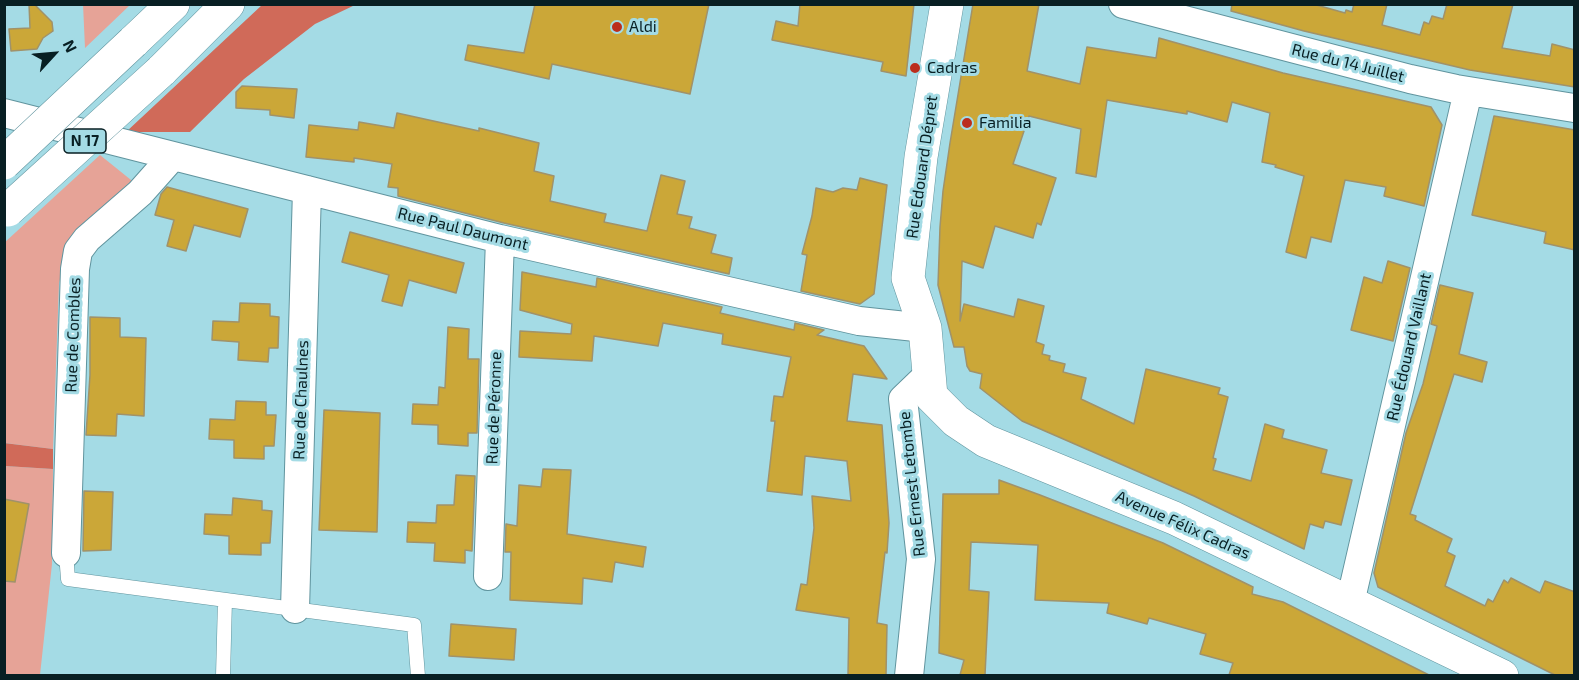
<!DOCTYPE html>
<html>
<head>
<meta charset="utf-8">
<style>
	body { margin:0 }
	#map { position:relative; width:1579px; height:680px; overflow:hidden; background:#a4dbe5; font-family:"Exo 2",sans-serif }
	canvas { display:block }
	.frame { position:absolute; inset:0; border:6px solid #081f23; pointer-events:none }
	.north { position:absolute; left:24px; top:24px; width:60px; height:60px; -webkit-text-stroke:4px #a4dbe5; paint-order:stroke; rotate:64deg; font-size:16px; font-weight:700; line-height:24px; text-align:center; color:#081f23 }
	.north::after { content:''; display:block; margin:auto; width:21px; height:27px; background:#081f23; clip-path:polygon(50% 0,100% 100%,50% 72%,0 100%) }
</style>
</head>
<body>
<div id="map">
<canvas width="1579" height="680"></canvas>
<div class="frame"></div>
<div class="north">N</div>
</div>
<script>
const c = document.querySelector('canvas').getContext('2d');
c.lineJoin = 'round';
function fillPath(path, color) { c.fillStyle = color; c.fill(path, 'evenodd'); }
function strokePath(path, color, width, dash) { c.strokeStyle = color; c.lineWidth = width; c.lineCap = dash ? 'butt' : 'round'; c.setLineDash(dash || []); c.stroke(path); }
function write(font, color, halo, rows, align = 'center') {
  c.font = font + ' "Exo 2",sans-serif'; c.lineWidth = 6; c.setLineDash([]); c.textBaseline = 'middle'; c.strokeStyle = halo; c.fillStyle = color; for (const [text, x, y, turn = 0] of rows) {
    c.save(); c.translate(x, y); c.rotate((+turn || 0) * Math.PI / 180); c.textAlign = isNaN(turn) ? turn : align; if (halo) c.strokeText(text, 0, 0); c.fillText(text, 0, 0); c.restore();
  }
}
const green = new Path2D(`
	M 83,4 L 130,4 L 130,5 L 85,48 Z
	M 100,155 L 136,184 L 70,241 L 59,283 L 53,449 L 5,443 L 4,243 Z
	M 4,466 L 53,469 L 52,564 L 40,675 L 5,675 Z`);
const forest = new Path2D(`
	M 262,5 L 355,5 L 315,24 L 244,79 L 190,132 L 126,132 Z
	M 4,443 L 53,449 L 53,469 L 5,466 Z`);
const building = new Path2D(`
	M 29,4 L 34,4 L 52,22 L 53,31 L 43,38 L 37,49 L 11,51 L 9,29 L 30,28 Z
	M 535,4 L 709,4 L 690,94 L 552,64 L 549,79 L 465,60 L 468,45 L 524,53 Z
	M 800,4 L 914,4 L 906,76 L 881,71 L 883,62 L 772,40 L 776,21 L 798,26 Z
	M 973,4 L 1039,4 L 1027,71 L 1080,84 L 1087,47 L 1156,58 L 1159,38 L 1283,73 L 1431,107 L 1442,125 L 1424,206 L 1384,196 L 1386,187 L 1345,180 L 1331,242 L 1311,237 L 1306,258 L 1286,252 L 1304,176 L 1275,167 L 1276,165 L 1262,162 L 1270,113 L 1232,102 L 1227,122 L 1187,111 L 1187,114 L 1107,100 L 1096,177 L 1076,173 L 1081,129 L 1029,116 L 1013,164 L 1056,178 L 1041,225 L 1037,223 L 1033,238 L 995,226 L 983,268 L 962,261 L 960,321 L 964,304 L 1014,317 L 1018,299 L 1044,306 L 1036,342 L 1044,345 L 1042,354 L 1050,356 L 1049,360 L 1065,364 L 1063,372 L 1086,378 L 1081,399 L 1134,424 L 1146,369 L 1220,388 L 1218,394 L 1228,397 L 1213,458 L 1216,459 L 1213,470 L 1251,481 L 1265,424 L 1284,430 L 1282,438 L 1327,450 L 1321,473 L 1352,480 L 1341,525 L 1325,521 L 1323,528 L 1310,524 L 1304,549 L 1194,496 L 1022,421 L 980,388 L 982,374 L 970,371 L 967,366 L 964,347 L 954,347 L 938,285 L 940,227 L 943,191 L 950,143 Z
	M 1232,4 L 1313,4 L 1345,13 L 1346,10 L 1352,12 L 1354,4 L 1387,4 L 1382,25 L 1420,35 L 1424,22 L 1429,24 L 1432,16 L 1443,19 L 1447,4 L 1513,4 L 1502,48 L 1550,56 L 1552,44 L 1575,50 L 1575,87 L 1470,70 L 1304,31 L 1231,11 Z
	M 242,86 L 297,89 L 294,118 L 270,115 L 270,110 L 236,108 L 236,92 Z
	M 397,113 L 479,131 L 479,128 L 539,143 L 534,171 L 554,176 L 550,201 L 606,214 L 604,222 L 647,231 L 661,175 L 685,181 L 677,214 L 692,217 L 689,228 L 716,235 L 711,253 L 732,258 L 729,274 L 504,223 L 398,196 L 398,188 L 388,187 L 392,164 L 354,158 L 354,162 L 306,157 L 309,125 L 358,130 L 359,122 L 394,128 Z
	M 1494,116 L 1575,130 L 1575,250 L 1544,243 L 1546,232 L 1472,215 Z
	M 860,178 L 887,185 L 874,294 L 860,304 L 801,291 L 807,255 L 802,254 L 812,216 L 816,188 L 833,192 L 843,188 L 857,190 Z
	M 167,187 L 248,209 L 240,237 L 194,225 L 186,251 L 167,246 L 174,220 L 155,215 L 161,194 Z
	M 350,232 L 464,263 L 456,293 L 409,280 L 402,306 L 382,301 L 389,275 L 342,262 Z
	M 1388,261 L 1410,268 L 1393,341 L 1351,330 L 1364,277 L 1382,283 Z
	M 522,272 L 596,287 L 597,278 L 722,307 L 720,313 L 794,330 L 795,323 L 824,330 L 817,335 L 864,346 L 887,379 L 853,374 L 847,421 L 882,425 L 889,523 L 887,553 L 885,552 L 877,623 L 887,625 L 886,675 L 848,675 L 849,618 L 796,610 L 801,584 L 807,585 L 814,528 L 812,496 L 851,501 L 847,461 L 805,456 L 802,495 L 767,491 L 775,421 L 771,421 L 774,396 L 783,397 L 791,357 L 722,344 L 723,334 L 663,323 L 658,346 L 594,336 L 592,361 L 519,357 L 520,331 L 571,334 L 572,324 L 520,310 Z
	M 1440,285 L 1473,293 L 1459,354 L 1487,362 L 1482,382 L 1454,374 L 1410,514 L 1416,516 L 1415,520 L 1452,539 L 1447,552 L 1455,556 L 1445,586 L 1485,606 L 1488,599 L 1493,602 L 1504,580 L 1508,583 L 1511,578 L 1540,593 L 1545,581 L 1575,592 L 1575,675 L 1555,675 L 1378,587 L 1374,573 L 1406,433 L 1423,384 L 1437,326 L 1431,324 Z
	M 240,303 L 270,304 L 270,316 L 279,317 L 278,348 L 269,348 L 268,362 L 238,360 L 239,342 L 212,340 L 213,321 L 239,322 Z
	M 90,317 L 120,318 L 120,337 L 146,338 L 144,416 L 117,414 L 116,436 L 86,435 L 90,375 Z
	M 448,327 L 469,329 L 468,359 L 479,359 L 477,433 L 468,433 L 468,446 L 438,444 L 438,425 L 412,424 L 413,404 L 438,405 L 439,387 L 445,388 Z
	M 236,401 L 266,402 L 266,415 L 276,415 L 274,446 L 264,446 L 264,459 L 234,458 L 234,440 L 209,439 L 210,419 L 235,420 Z
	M 324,410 L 380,413 L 377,532 L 319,530 Z
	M 543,469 L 571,470 L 567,534 L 646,547 L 643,567 L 615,562 L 612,582 L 583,578 L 582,604 L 510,600 L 511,552 L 505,552 L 506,524 L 517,526 L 519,485 L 541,487 Z
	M 456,475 L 475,476 L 472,551 L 465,550 L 465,563 L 434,561 L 435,543 L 407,542 L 408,522 L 436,523 L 437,505 L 454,505 Z
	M 999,480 L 1040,495 L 1163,543 L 1253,587 L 1252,594 L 1283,602 L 1429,675 L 1229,675 L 1233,663 L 1200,654 L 1206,634 L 1149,618 L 1147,624 L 1107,613 L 1109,603 L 1035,600 L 1038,545 L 971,542 L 969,590 L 989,592 L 985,675 L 960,675 L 964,660 L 939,653 L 943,494 L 999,494 Z
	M 84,491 L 113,492 L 111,550 L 83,551 Z
	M 233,498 L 262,501 L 262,510 L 272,511 L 270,543 L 261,543 L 261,555 L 229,554 L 229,536 L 204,534 L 205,514 L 232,515 Z
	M 4,499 L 29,504 L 15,582 L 4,581 Z
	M 451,624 L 516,629 L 514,660 L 449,656 Z`);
const lane = new Path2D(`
	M 66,553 L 68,579 L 414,625 L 418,676
	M 223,676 L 225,600`);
const street = new Path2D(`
	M 1123,4 L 1410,79 L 1456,89 L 1574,108
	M 4,113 L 500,239 L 859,321 L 925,328
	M 66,553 L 75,269 L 78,251 L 87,239 L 140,193 L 172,157
	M 488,576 L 500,239
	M 1350,603 L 1468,91
	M 295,609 L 307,190
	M 909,676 L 921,559 L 903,399 L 928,375`);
const secondary = new Path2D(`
	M 947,4 L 921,157 L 908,278 L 925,328 L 931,396 L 956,421 L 986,441 L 1174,518 L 1502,676`);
const highway = new Path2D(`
	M 133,42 L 173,4
	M 161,71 L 228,4`);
const highwayBridge = new Path2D(`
	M 4,163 L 133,42
	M 8,210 L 161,71`);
const markers = [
	[617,27,6,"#bb2e1d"],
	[915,68,6,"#bb2e1d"],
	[967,123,6,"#bb2e1d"]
];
const shields = [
	[85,141,42]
];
const shieldNames = [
	["N 17",85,141]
];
const poiNames = [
	["Aldi",629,27],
	["Cadras",927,68],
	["Familia",979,123]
];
const streetNames = [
	["Rue du 14 Juillet",1348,63,14],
	["Rue Edouard Dépret",922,167,-82],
	["Rue Paul Daumont",463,229,14],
	["Rue de Combles",73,335,-88],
	["Rue Édouard Vaillant",1409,347,-77],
	["Rue de Chaulnes",301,400,-88],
	["Rue de Péronne",494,408,-88],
	["Rue Ernest Letombe",912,484,-96],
	["Avenue Félix Cadras",1183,525,24]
];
fillPath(green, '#e6a397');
fillPath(forest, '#d06a59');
fillPath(building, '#cba738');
strokePath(building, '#a0926a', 1.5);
strokePath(lane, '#60949e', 15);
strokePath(street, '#60949e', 30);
strokePath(secondary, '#60949e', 34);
strokePath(highway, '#60949e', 34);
strokePath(lane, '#fff', 14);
strokePath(street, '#fff', 28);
strokePath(secondary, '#fff', 33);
strokePath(highway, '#fff', 33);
strokePath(highwayBridge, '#60949e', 34, []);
strokePath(highwayBridge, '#fff', 33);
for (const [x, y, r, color] of markers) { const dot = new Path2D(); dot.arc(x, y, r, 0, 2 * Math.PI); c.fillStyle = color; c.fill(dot); strokePath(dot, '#a4dbe5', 2); }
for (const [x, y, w] of shields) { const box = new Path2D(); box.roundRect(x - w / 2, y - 12, w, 24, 4.5); c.fillStyle = '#a4dbe5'; c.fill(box); strokePath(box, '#081f23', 1.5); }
write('bold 15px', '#081f23', null, shieldNames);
write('16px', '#081f23', '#a4dbe5', poiNames, 'left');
write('16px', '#081f23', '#a4dbe5', streetNames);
</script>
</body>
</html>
